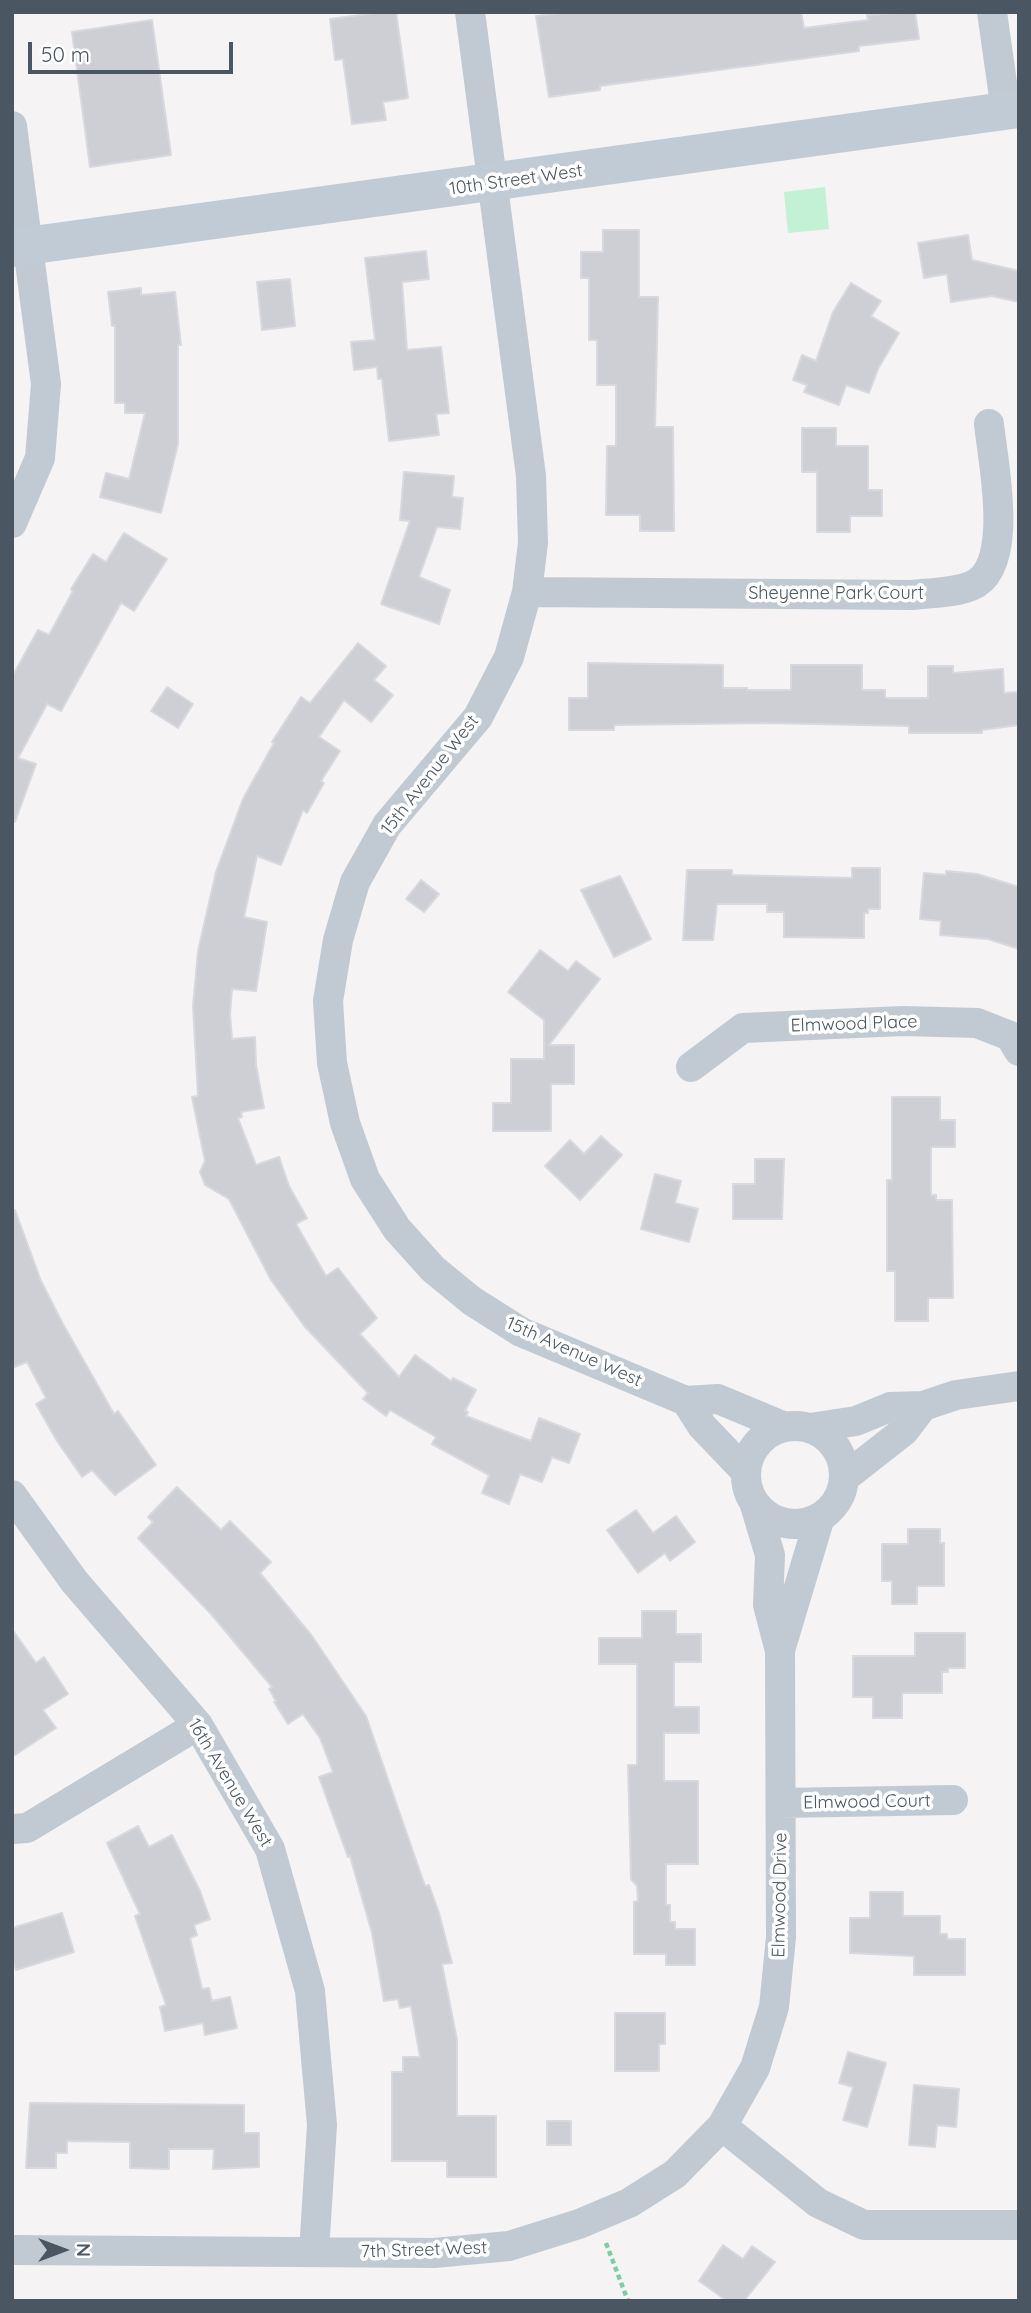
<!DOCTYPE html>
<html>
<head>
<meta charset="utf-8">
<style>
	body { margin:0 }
	#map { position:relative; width:1031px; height:2313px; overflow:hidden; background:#f5f3f3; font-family:Quicksand,sans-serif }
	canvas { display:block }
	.frame { position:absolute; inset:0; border:14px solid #4a5661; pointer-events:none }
	.north { position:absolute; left:28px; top:2215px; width:70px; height:70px; -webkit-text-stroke:5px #fff; paint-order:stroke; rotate:90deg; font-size:19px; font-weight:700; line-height:28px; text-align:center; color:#4a5661 }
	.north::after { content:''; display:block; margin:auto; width:24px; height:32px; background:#4a5661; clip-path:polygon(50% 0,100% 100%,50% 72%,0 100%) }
	.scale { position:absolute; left:28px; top:42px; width:205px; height:32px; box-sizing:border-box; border:4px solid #4a5661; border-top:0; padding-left:9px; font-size:21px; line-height:24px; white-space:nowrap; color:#4a5661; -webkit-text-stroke:5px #fff; paint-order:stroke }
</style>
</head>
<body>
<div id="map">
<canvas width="1031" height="2313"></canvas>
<div class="frame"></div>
<div class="north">N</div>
<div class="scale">50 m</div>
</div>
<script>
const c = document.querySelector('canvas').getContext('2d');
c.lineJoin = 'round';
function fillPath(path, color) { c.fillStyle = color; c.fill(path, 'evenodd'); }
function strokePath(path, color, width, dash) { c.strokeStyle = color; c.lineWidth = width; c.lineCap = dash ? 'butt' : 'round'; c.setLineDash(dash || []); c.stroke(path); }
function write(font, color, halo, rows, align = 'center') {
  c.font = font + ' Quicksand,sans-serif'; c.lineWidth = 7; c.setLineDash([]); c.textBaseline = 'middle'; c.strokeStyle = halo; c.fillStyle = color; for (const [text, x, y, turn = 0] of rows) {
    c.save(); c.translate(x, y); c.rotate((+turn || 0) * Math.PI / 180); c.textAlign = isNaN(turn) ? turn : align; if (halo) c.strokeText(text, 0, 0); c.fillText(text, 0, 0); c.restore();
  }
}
const green = new Path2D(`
	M 825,187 L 829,229 L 788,233 L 784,192 Z`);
const building = new Path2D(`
	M 383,12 L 396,12 L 408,98 L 383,102 L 386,120 L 352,124 L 343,59 L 335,60 L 330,19 Z
	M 568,12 L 801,12 L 804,28 L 868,20 L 867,15 L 915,12 L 919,39 L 859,46 L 859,51 L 600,86 L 600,90 L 549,97 L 536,16 Z
	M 152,20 L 171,155 L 90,167 L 72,32 Z
	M 603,230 L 639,230 L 639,297 L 658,297 L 655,427 L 673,427 L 674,531 L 640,531 L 640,515 L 606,515 L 607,446 L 616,446 L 616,385 L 597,385 L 597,340 L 589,340 L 589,278 L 581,278 L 581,252 L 603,252 Z
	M 968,235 L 972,260 L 1019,271 L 1019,302 L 992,296 L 951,302 L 947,274 L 924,278 L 918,243 Z
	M 426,251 L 429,279 L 402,282 L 407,350 L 441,347 L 449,413 L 436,414 L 439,435 L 389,441 L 382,379 L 378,379 L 377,367 L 354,370 L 351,342 L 375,340 L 365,258 Z
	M 290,279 L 295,326 L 262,330 L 257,282 Z
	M 851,283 L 881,301 L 871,316 L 899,333 L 878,369 L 869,393 L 846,385 L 839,405 L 804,392 L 807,385 L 793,380 L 802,355 L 816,361 L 833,312 Z
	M 141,288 L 141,295 L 175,292 L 181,345 L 178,345 L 178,444 L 161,513 L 100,497 L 106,473 L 129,479 L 145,413 L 125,413 L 125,403 L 115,403 L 115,325 L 112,326 L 108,292 Z
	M 802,428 L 836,428 L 836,446 L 868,446 L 868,490 L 882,490 L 882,516 L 850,516 L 850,532 L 817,532 L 817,472 L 802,472 Z
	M 404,472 L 454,476 L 452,497 L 463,498 L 460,529 L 437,527 L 419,577 L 450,590 L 439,624 L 381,604 L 410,521 L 400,520 Z
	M 124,533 L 167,559 L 134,611 L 121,603 L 61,711 L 47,704 L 18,758 L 36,764 L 15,822 L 12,821 L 12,677 L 38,630 L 49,635 L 73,591 L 71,589 L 93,554 L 106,562 Z
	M 358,643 L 386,666 L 374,680 L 393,695 L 371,722 L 344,700 L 319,737 L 340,751 L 321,781 L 324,783 L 307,813 L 303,810 L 281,865 L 257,856 L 244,917 L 267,922 L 256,991 L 232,989 L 230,1014 L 232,1039 L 255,1037 L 256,1065 L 264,1108 L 241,1112 L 242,1117 L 238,1118 L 256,1165 L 279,1157 L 289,1186 L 307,1218 L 296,1224 L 326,1276 L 338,1268 L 377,1318 L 360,1334 L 399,1377 L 415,1355 L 451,1381 L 453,1378 L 476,1390 L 465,1411 L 468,1412 L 466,1416 L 531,1441 L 539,1418 L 580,1434 L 569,1463 L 552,1457 L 542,1482 L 520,1474 L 509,1504 L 482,1493 L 489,1475 L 432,1444 L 436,1437 L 390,1410 L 386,1416 L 363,1399 L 368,1393 L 305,1327 L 271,1280 L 229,1199 L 205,1185 L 200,1172 L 205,1161 L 192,1097 L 198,1096 L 193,1006 L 198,951 L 216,872 L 243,799 L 274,743 L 272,742 L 301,697 L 310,703 Z
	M 588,663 L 723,665 L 723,688 L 747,688 L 747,690 L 791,690 L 791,665 L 862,665 L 862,690 L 885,690 L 885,698 L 928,698 L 928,666 L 953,666 L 953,673 L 1003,669 L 1004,693 L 1019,692 L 1019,725 L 982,730 L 982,733 L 909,733 L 909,726 L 767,723 L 614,725 L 614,730 L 569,730 L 569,698 L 588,698 Z
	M 167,687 L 193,704 L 178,728 L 151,711 Z
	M 852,868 L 880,868 L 880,909 L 868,909 L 868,913 L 864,913 L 864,938 L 784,937 L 784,912 L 767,912 L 767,904 L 717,904 L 713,940 L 683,940 L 687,870 L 732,870 L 732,875 L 852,878 Z
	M 946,871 L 977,874 L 1019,887 L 1019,949 L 988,939 L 940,935 L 941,921 L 920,919 L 924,873 L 946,875 Z
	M 620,876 L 651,939 L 614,957 L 581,890 Z
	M 421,880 L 439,894 L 424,912 L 406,899 Z
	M 540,950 L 568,971 L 576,961 L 600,979 L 549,1045 L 574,1045 L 574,1084 L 551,1084 L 551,1131 L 493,1131 L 493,1103 L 511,1103 L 511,1059 L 544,1059 L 544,1020 L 508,992 Z
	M 892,1097 L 940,1097 L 940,1120 L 955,1120 L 955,1147 L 931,1147 L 931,1195 L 936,1195 L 936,1200 L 952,1200 L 953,1298 L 928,1298 L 928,1321 L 895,1321 L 895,1271 L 887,1271 L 887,1180 L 892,1180 Z
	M 601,1136 L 622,1155 L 580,1200 L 545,1166 L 570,1140 L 584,1154 Z
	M 755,1159 L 784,1159 L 782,1219 L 733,1219 L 733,1184 L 755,1184 Z
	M 655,1174 L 681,1181 L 675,1203 L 698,1209 L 689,1242 L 641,1229 Z
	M 12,1210 L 15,1210 L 41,1281 L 63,1324 L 114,1414 L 118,1411 L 156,1465 L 115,1495 L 92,1470 L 82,1477 L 57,1441 L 36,1404 L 46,1398 L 27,1362 L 12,1368 Z
	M 177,1487 L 221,1530 L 230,1521 L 271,1562 L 260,1573 L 312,1636 L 366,1716 L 425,1886 L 429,1885 L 439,1913 L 452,1963 L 442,1964 L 457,2040 L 457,2116 L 496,2116 L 496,2177 L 447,2177 L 447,2161 L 392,2161 L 392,2072 L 403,2072 L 403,2057 L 420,2057 L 411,2006 L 400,2008 L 398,1999 L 384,2001 L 372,1933 L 350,1856 L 348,1857 L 319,1777 L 333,1772 L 320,1738 L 303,1714 L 288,1724 L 274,1702 L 276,1701 L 269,1689 L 272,1687 L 211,1614 L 138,1538 L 153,1522 L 148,1517 Z
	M 636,1510 L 653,1533 L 676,1516 L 695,1542 L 670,1561 L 665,1553 L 638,1573 L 607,1530 Z
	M 908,1529 L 940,1529 L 940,1543 L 944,1543 L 944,1586 L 917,1586 L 917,1604 L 892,1604 L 892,1581 L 882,1581 L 882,1544 L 908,1544 Z
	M 642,1611 L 676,1611 L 676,1634 L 701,1634 L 701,1662 L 674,1662 L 674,1707 L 699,1707 L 699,1733 L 664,1733 L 664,1781 L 698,1781 L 698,1864 L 666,1864 L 666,1905 L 670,1905 L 670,1922 L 675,1922 L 675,1929 L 695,1929 L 695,1965 L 666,1965 L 666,1954 L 634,1954 L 634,1902 L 638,1901 L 637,1886 L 631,1879 L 628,1765 L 637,1765 L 637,1664 L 599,1664 L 599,1638 L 642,1638 Z
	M 12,1629 L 36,1663 L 44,1657 L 68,1694 L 43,1710 L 56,1728 L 12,1757 Z
	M 915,1633 L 965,1633 L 965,1668 L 948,1668 L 948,1672 L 942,1672 L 942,1693 L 902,1693 L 902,1718 L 873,1718 L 873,1697 L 853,1697 L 853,1656 L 915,1656 Z
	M 138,1826 L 149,1847 L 172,1835 L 200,1891 L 210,1919 L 194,1925 L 197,1935 L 190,1938 L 202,1989 L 209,1988 L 212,2001 L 230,1997 L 237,2028 L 205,2035 L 203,2023 L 165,2031 L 160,2007 L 166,2005 L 135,1916 L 140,1914 L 107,1843 Z
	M 870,1892 L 903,1892 L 903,1916 L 940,1916 L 940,1934 L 947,1934 L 947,1939 L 965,1939 L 965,1975 L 914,1975 L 914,1956 L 850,1953 L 850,1918 L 870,1918 Z
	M 62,1913 L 74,1952 L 16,1970 L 12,1958 L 12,1928 Z
	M 615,2013 L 665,2013 L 665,2044 L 659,2044 L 659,2071 L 615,2071 Z
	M 848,2052 L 886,2063 L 867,2127 L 843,2120 L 853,2087 L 839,2083 Z
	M 914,2085 L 959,2089 L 956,2127 L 937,2125 L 935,2147 L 909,2145 Z
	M 30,2103 L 244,2105 L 244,2133 L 259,2133 L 259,2167 L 213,2169 L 214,2149 L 169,2149 L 169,2169 L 130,2168 L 130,2142 L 67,2141 L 67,2153 L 56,2153 L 56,2168 L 26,2168 Z
	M 547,2121 L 571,2121 L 571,2145 L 547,2145 Z
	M 723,2245 L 743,2259 L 752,2246 L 775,2262 L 744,2301 L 727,2301 L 699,2281 Z`);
const path = new Path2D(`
	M 606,2243 L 628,2301`);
const street = new Path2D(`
	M 470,12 L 531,476 L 533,543 L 527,592 L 509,657 L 478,717 L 387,825 L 355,882 L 338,940 L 328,1001 L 332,1063 L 345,1123 L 365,1179 L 397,1229 L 433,1269 L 472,1301 L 521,1332 L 686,1401 L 718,1399 L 785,1427
	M 992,12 L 1006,111
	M 12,126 L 46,384 L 40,458 L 12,523
	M 527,592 L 912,595 C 931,593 953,593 971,586 C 1016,568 993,463 989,424
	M 691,1067 L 743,1028 L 903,1021 L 977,1023 L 1010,1036 L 1019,1051
	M 686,1401 L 702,1426 L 746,1472
	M746 1475a49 49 0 1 1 98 0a49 49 0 1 1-98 0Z
	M 810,1428 L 856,1421 L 890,1407 L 923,1406 L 956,1395 L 1019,1386
	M 844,1478 L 904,1431 L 923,1406
	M 12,1495 L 74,1581 L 198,1725 L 270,1849 L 310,1991 L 322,2125 L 314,2252
	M 781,1647 L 820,1517
	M 781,1803 L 953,1800
	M 12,1829 L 27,1828 L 198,1725
	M 722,2126 L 818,2203 L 864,2225 L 1019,2225
	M 12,2250 L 434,2253 L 509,2246 L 579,2224 L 629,2203 L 675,2174 L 722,2126 L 755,2068 L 774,2007 L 781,1937 L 780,1651 L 768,1605 L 770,1555 L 754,1502`);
const secondary = new Path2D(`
	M 12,248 L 1019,109`);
const streetNames = [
	["10th Street West",516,180,-8],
	["Sheyenne Park Court",836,594],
	["15th Avenue West",430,775,-52],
	["Elmwood Place",854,1024,-2],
	["15th Avenue West",574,1352,24],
	["16th Avenue West",230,1783,59],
	["Elmwood Court",867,1802,-1],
	["Elmwood Drive",780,1895,-89],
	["7th Street West",424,2250,-2]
];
fillPath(green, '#c3f1d5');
fillPath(building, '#cdcfd5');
strokePath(building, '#d7d9de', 2);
strokePath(path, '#7ad0a6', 4.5, [5, 3.5]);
strokePath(street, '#c1cad2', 30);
strokePath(secondary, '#c1cbd6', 38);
write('18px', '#4a5661', '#fff', streetNames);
</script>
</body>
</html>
